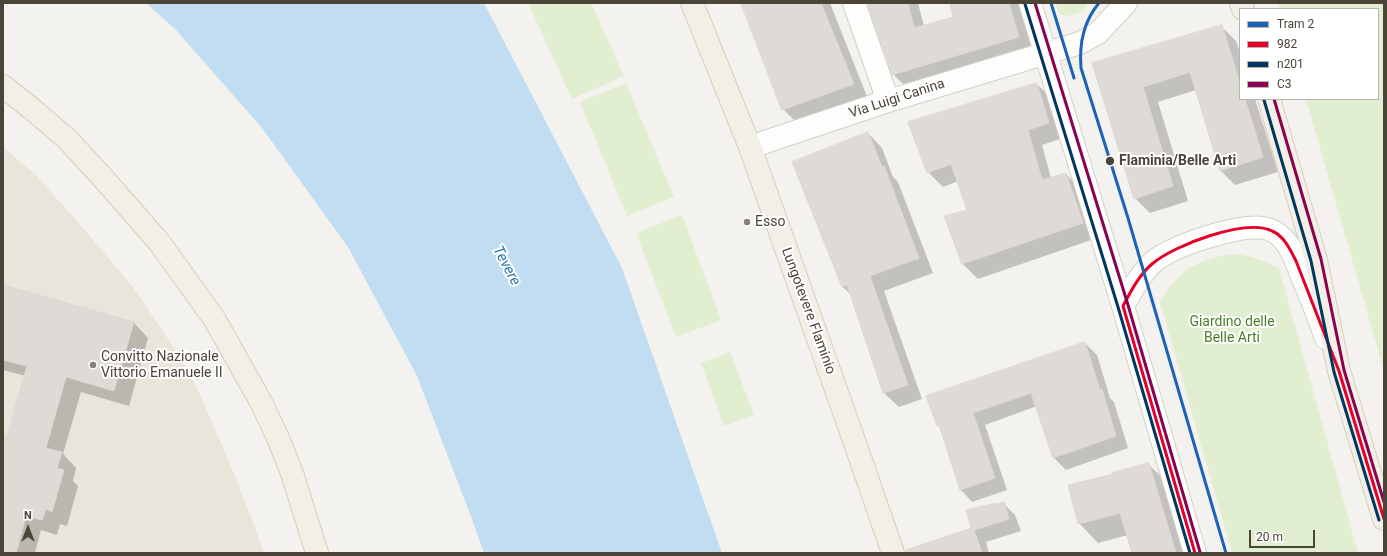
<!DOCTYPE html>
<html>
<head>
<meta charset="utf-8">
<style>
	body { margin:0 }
	#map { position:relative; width:1387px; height:556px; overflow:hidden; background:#f4f2ee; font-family:Roboto,sans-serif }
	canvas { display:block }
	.frame { position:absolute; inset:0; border:4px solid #4b4439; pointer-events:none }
	.legend { position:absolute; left:1239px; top:8px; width:140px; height:92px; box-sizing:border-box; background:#fff; border:1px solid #b7b4b0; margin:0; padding:5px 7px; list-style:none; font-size:12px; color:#4b4439 }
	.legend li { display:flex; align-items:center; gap:8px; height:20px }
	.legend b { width:20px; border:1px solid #b7b4b0 }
	.north { position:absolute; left:8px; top:508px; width:40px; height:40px; -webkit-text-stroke:3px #fff; paint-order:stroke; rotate:0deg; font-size:11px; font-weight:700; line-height:16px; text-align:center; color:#4b4439 }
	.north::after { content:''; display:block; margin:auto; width:14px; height:18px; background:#4b4439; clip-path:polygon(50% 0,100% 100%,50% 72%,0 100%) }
	.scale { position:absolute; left:1249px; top:530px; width:66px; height:18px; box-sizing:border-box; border:2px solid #4b4439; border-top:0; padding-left:5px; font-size:12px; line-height:14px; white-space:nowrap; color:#4b4439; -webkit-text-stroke:3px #fff; paint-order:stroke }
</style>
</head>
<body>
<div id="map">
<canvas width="1387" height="556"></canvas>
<div class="frame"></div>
<ul class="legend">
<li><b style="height:5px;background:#1c63b7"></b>Tram 2</li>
<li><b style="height:5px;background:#e4002b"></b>982</li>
<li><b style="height:5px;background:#00365f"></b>n201</li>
<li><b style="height:5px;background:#8b004f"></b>C3</li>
</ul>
<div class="north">N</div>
<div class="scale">20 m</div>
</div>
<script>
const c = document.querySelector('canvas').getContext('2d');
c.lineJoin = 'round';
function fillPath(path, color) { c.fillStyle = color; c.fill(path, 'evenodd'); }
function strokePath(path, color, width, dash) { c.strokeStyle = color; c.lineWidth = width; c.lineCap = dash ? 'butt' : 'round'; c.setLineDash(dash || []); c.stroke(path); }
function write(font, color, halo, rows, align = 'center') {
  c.font = font + ' Roboto,sans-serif'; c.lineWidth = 4; c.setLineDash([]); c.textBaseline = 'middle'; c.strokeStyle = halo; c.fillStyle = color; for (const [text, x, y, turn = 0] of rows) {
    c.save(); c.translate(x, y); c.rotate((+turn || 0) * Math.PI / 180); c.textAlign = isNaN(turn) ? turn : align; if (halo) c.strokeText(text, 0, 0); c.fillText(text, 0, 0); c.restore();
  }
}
const education = new Path2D(`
	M 3,147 L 35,174 L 83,228 L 133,287 L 170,342 L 197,388 L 231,466 L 252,520 L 264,553 L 3,553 Z`);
const green = new Path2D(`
	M 528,3 L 591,3 L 624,76 L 572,99 Z
	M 1056,3 L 1089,3 L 1082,12 L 1067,16 L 1059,14 Z
	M 1278,3 L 1384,3 L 1384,371 L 1306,99 L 1378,99 L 1378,9 L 1280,9 Z
	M 626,83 L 674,197 L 627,216 L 580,102 Z
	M 682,215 L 721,320 L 676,337 L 636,233 Z
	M 1238,254 C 1253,257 1265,261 1279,268 L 1358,553 L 1232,553 L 1160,302 C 1177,270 1202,256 1238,254 Z
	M 730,352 L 754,415 L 724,426 L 701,363 Z`);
const water = new Path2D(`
	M 146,3 L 484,3 L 622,268 L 722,553 L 484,553 L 472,519 L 417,376 L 348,247 L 262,128 L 176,30 Z`);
const shadow = new Path2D(`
	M 742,3 L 830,3 L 868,99 L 798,124 L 783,109 Z
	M 868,3 L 918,3 L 924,26 L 955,18 L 952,3 L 1019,3 L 1033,52 L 908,89 L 893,74 Z
	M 1221,26 L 1236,41 L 1240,53 L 1240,99 L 1255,99 L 1278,172 L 1235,185 L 1220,170 L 1196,90 L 1158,102 L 1188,201 L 1150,213 L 1135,198 L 1093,64 Z
	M 1037,84 L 1052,99 L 1063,138 L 1042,145 L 1051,178 L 1066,174 L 1081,189 L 1097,238 L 978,279 L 963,264 L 946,217 L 968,210 L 958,181 L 943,187 L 928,172 Z
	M 868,133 L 882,148 L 893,177 L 898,182 L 933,273 L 884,291 L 922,399 L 899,407 L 884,393 L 851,295 L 842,286 Z
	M 3,286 L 134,323 L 148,338 L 129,406 L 81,392 L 63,454 L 76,468 L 73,481 L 78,486 L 67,526 L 60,524 L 57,535 L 41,530 L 35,553 L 3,553 L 3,436 L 8,438 L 26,376 L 3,370 Z
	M 1085,343 L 1097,355 L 1110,398 L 1114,402 L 1128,448 L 1066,470 L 1054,458 L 1037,406 L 985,425 L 1007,490 L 972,502 L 961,490 L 942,429 L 938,425 Z
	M 1148,464 L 1168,483 L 1189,553 L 1133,553 L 1128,535 L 1098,543 L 1079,523 L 1114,475 Z
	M 1003,503 L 1015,515 L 1021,531 L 986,542 L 989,553 L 938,553 L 973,529 L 997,505 Z`);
const building = new Path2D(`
	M 741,3 L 821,3 L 854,84 L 782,110 Z
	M 867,3 L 908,3 L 914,28 L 953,17 L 950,3 L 1009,3 L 1019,37 L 892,75 Z
	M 1222,25 L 1240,83 L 1240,99 L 1245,99 L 1263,157 L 1220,171 L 1190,72 L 1143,87 L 1173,186 L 1134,199 L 1092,63 Z
	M 1037,83 L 1049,123 L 1028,130 L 1042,180 L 1066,173 L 1083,223 L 962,264 L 944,216 L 967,210 L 951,164 L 927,173 L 908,122 Z
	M 868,132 L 882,167 L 884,166 L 919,258 L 870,276 L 908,385 L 883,393 L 847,285 L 842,287 L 792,162 Z
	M 3,285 L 134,322 L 114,391 L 66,377 L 46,448 L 62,452 L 57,468 L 64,470 L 52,512 L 46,509 L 42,520 L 26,516 L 16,553 L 3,553 L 3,435 L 7,437 L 27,366 L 3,360 Z
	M 1085,342 L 1100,390 L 1102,389 L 1116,436 L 1053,458 L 1031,393 L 973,413 L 995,478 L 960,490 L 939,425 L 937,426 L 926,396 Z
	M 1149,463 L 1176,553 L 1132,553 L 1120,513 L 1078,524 L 1068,485 L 1113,474 L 1112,473 Z
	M 1004,502 L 1009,519 L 974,530 L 982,553 L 907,553 L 906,550 L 971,528 L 966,510 L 996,503 L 997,504 Z`);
const minor = new Path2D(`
	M 854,3 L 888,101
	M 1030,3 L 1123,306 L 1195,553
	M 750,147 L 888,101 L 1080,43 L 1098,33 L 1126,3
	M 1123,306 C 1131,291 1140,275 1152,263 C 1171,246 1238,224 1264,228 C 1270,229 1278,233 1282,238 C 1293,248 1297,265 1303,279 C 1311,298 1319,318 1326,338`);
const major = new Path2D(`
	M 692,3 L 750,147 L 856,446 L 893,553
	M 1241,3 L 1243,9
	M 3,86 L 32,109 L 67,139 L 103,178 L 159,242 L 215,320 L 262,404 L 278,438 L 292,473 L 317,553
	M 1269,99 L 1316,260 L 1339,371 L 1384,519`);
const bus1 = new Path2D(`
	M 1123,306 C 1131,291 1139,275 1152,264 C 1174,245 1246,218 1272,231 C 1284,236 1290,249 1296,261 L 1339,371 L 1384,519
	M 1123,306 L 1195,553`);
const bus2 = new Path2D(`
	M 1025,4 L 1118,307 L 1190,553
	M 1264,100 L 1311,261 L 1334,372 L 1379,520`);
const bus3 = new Path2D(`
	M 1035,3 L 1128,305 L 1200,552
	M 1274,99 L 1321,259 L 1344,370 L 1384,502`);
const tram1 = new Path2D(`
	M 1051,3 L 1074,78
	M 1099,3 C 1083,22 1079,44 1081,68 L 1128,218 L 1226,553`);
const markers = [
	[1110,161,5,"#4b4439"],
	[747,222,4,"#868178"],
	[93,365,4,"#868178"]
];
const streetNames = [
	["Via Luigi Canina",897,99,-18],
	["Lungotevere Flaminio",808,311,70]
];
const stopNames = [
	["Flaminia/Belle Arti",1119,161]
];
const poiNames = [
	["Esso",755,222],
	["Convitto Nazionale",101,357],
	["Vittorio Emanuele II",101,373]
];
const parkNames = [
	["Giardino delle",1232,322],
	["Belle Arti",1232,338]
];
const waterNames = [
	["Tevere",506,266,62]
];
fillPath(education, '#eae5da');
fillPath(green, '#e1eecf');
fillPath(water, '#c0ddf1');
fillPath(shadow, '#0003');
fillPath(building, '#dedbd6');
strokePath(building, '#dcd9d4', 1);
strokePath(minor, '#d2d0cb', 24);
strokePath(major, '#d6cebb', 24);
strokePath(minor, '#fdfdfc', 22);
strokePath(major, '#f2efe6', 22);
strokePath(bus1, '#e4002b', 3);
strokePath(bus2, '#00365f', 3);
strokePath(bus3, '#8b004f', 3);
strokePath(tram1, '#1c63b7', 3);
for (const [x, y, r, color] of markers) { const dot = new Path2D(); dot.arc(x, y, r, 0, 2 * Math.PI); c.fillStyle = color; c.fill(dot); strokePath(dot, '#fff', 1.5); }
write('14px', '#4b4439', '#fff', streetNames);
write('bold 14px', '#4b4439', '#fff', stopNames, 'left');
write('14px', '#4b4439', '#fff', poiNames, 'left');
write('14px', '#4a7f2a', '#fff', parkNames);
write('italic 15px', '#2e7ab2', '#fff', waterNames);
</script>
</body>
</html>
